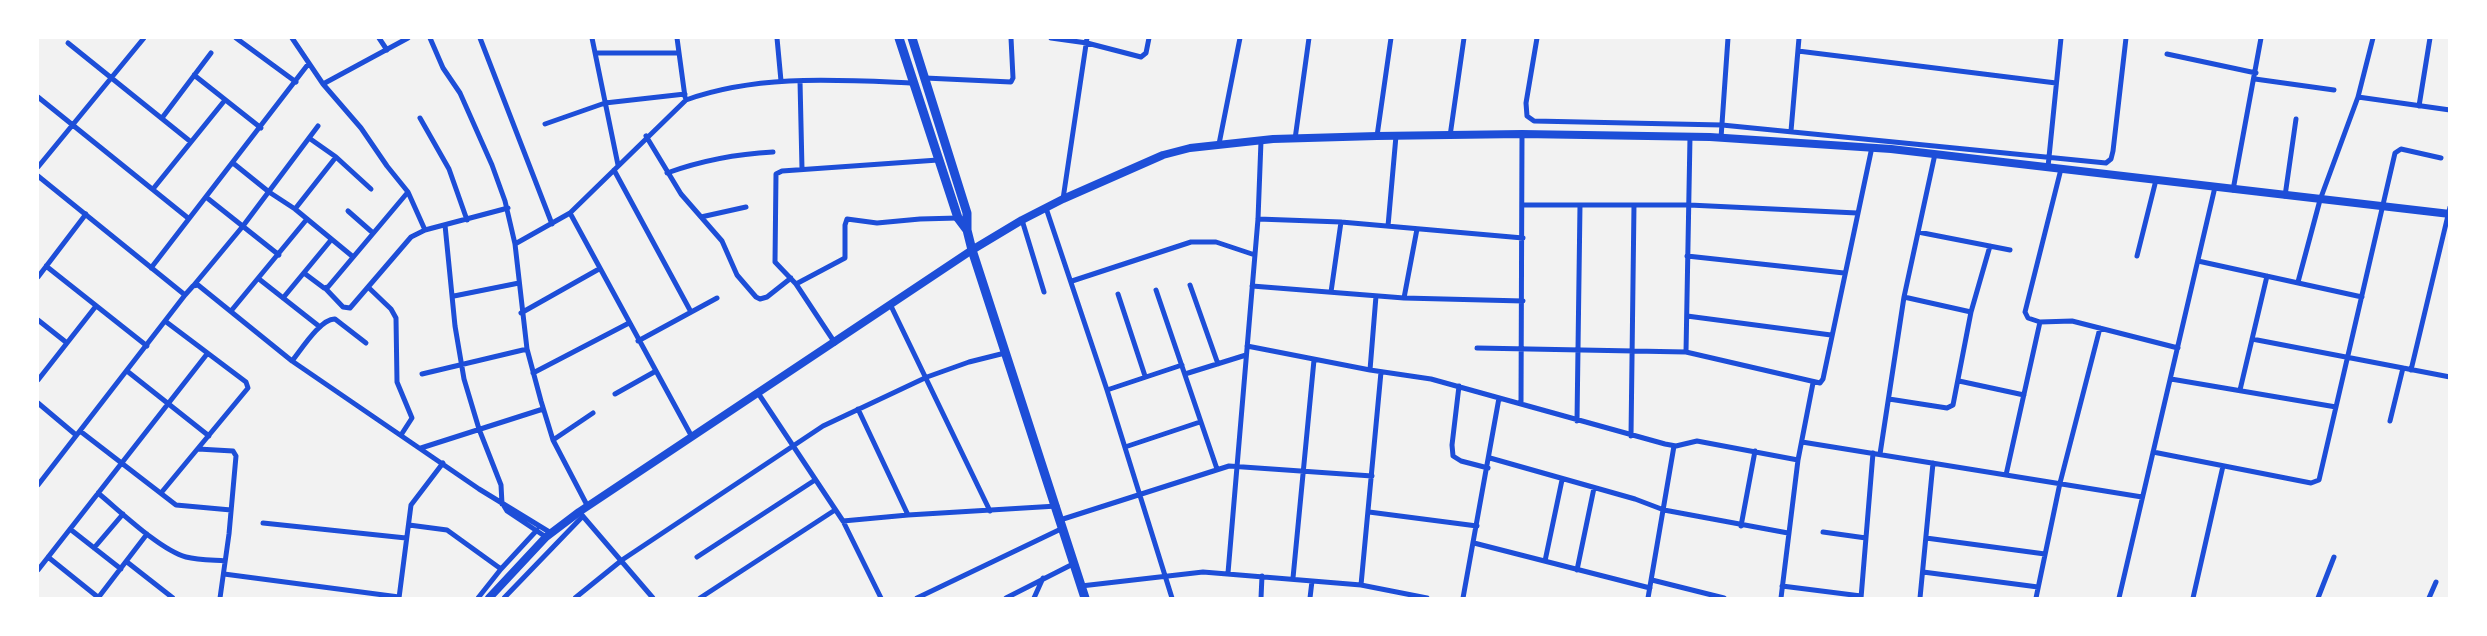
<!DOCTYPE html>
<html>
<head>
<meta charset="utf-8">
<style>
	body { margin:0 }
	#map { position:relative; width:2487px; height:636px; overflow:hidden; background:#f2f2f2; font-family:Barlow,sans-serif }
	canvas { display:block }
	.frame { position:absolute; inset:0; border:39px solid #fff; pointer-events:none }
</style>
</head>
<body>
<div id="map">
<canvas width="2487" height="636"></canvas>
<div class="frame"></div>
</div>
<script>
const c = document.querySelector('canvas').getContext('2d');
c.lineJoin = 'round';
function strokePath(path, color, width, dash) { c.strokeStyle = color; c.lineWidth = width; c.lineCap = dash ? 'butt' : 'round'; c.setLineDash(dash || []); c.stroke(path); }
const minor = new Path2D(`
	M 236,38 L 296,82
	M 292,38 L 323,84 L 361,128 L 387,166 L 408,192 L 425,230
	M 379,38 L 387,50
	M 430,38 L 443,68 L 460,93 L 492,165 L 505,201 L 515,244 L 527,349 L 541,401 L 553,440 L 588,507
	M 480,38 L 552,224
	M 592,38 L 618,165
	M 677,38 L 685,97
	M 777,38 L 781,81
	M 1051,38 L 1087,43 L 1141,57 L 1146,53 L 1149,38
	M 1537,38 L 1526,103 L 1527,116 L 1534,121 L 1722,125 L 2106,163 L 2111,159 L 2113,151 L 2126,38
	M 68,43 L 191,142
	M 1798,51 L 2056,83
	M 596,53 L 679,53
	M 2167,54 L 2256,73
	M 194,75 L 261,128
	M 925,78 L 1011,82 L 1013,78 L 1011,38
	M 2255,79 L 2334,90
	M 800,81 L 802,169
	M 323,84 L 408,38
	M 38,97 L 188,218
	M 2358,97 L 2450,110
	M 2419,106 L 2430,38
	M 162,118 L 211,53
	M 420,118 L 449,169 L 467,220
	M 545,124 L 605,103 L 685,94
	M 1791,131 L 1799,38
	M 646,136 L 681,194 L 722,241 L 737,275 L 756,297 L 760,299 L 767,297 L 791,278
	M 1377,136 L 1391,38
	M 1450,136 L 1464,38
	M 309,138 L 336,157 L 371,189
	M 1721,138 L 1728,38
	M 1295,139 L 1309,38
	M 1219,144 L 1240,38
	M 233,163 L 269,192 L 295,209 L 352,256
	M 38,167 L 144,38
	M 2048,167 L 2061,38
	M 614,170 L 691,312
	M 667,173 C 703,160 735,154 773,152
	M 38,176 L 185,295
	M 153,189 L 225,100
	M 2233,190 L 2261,38
	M 2285,196 L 2296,119
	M 206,197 L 279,255
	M 1063,199 L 1087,38
	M 1523,205 L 1689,205 L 1857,213
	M 1046,208 L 1107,390 L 1172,598
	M 295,209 L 336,157
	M 348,211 L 373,233
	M 570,213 L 692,437
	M 701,217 L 746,207
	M 1258,219 L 1341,222 L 1523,238
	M 1022,220 L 1044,292
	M 445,225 L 455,326 L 464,379 L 479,429 L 501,485 L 502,504
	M 1388,226 L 1396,136
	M 1918,232 L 2010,250
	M 515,244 L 570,213 L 686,100 C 758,74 838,80 914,83
	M 1687,256 L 1844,273
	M 2137,256 L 2156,180
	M 2198,261 L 2362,297
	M 46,266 L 147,346
	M 151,268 L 309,63
	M 304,273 L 324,288 L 328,287 L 408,192
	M 38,277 L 86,214
	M 259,279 L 320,327
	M 1072,281 L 1191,242 L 1216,242 L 1255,255
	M 2298,282 L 2320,200 L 2358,97 L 2373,38
	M 796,284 L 845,258 L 845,225 L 847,219 L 877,223 L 920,219 L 958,218
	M 194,285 L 243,226 L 318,126
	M 1190,285 L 1218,364
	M 1252,286 L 1404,298 L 1523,301
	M 368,287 L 391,309 L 396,318 L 397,382 L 412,418 L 401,435
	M 325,288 L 343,307 L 350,308 L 411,237 L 425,230 L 508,208
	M 1156,290 L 1217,469
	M 1331,292 L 1341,222
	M 1118,294 L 1145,376
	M 454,296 L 519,283
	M 1904,297 L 1971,312
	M 283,298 L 331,240
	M 1404,298 L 1417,229
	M 891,306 L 990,511
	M 231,311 L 307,219
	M 521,313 L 599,269
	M 1687,316 L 1831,335
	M 38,320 L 67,343
	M 2040,322 L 2028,318 L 2025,312 L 2061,169
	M 2252,339 L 2450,377
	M 638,341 L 717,298
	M 835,343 L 796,284 L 775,262 L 776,174 L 782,171 L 938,160
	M 1247,346 L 1370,370 L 1431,379 L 1665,444 L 1676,446 L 1697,441 L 1798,460
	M 1477,348 L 1686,352 L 1820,383 L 1823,379 L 1872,147
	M 1686,352 L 1690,137
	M 292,361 C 301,350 321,318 335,319 L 366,343
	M 1370,370 L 1376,296
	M 2411,370 L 2450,207
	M 127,371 L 209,436
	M 533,373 L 629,323
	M 422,374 L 527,349
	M 1185,374 L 1246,355
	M 2171,379 L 2336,407
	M 38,380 L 96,306
	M 1959,381 L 2024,395
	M 1459,386 L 1452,445 L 1453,456 L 1461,461 L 1488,468
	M 1107,390 L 1182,365
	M 2240,390 L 2267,276
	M 758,393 L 843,521 L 881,598
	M 615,394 L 656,371
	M 1889,399 L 1947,408 L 1953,405 L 1971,312 L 1990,246
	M 38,403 L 76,435
	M 1521,404 L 1522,134
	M 858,409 L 908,515
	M 1577,421 L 1580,205
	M 2390,421 L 2403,368
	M 80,431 L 176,505 L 231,510
	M 1631,436 L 1634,205
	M 553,440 L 593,413
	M 1802,442 L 2142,497
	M 1125,447 L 1200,422
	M 421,448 L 543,409
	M 198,449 L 233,451 L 236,456 L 229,534 L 220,598
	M 2153,452 L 2311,483 L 2319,480 L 2395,153 L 2401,149 L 2441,158
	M 1880,454 L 1904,297 L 1935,154
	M 1490,458 L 1635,499 L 1664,510 L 1788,533
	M 2006,475 L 2040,322 L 2072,321 L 2178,348
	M 38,485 L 185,295 L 193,286 L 198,285 L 292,361 L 479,489 L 551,533
	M 98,493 C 120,511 160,550 186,557 C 198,560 212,560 225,561
	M 161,493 L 248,388 L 246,382 L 165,321
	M 504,506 L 507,511 L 546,537
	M 1369,512 L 1477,526
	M 581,514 L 653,598
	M 1060,520 L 1229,466 L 1372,476
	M 843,521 L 908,515 L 1057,506
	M 263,523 L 406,538
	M 409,525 L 447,530 L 501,569
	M 1741,526 L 1755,451
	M 70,529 L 121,569
	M 1823,532 L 1866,538
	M 1926,538 L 2045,554
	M 1474,543 L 1650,588
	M 94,548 L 123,514
	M 48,557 L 99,598
	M 697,557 L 815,480
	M 1545,561 L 1562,480
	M 127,562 L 173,598
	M 38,570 L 207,354
	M 1577,570 L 1594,488
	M 1923,572 L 2038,587
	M 1228,573 L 1258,219 L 1261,141
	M 224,574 L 399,597
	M 1293,578 L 1314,360
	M 1652,580 L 1724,598
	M 1361,585 L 1381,372
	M 1081,586 L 1203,572 L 1361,585 L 1427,598
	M 1782,586 L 1861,596
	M 98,598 L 147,534
	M 399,598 L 411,505 L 443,463
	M 478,598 L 501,569 L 537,530
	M 504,598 L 583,516
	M 575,598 L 622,560 L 823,426 L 927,377 L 969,362 L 1005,353
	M 700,598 L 835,510
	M 917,598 L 1063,528
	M 1006,598 L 1073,564
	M 1034,598 L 1043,578
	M 1261,598 L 1262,576
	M 1310,598 L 1312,581
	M 1463,598 L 1499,398
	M 1648,598 L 1674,446
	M 1781,598 L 1798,460 L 1813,383
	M 1861,598 L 1873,453
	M 1920,598 L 1933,463
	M 2036,598 L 2060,483 L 2100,328
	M 2119,598 L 2215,187
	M 2193,598 L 2223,466
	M 2318,598 L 2334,557
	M 2429,598 L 2436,582`);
const secondary = new Path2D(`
	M 489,598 L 546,537 L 579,512 L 972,250 L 1022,220 L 1063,199 L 1163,155 L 1190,148 L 1273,139 L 1377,136 L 1522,134 L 1710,137 L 1891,149 L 2450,214`);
const trunk = new Path2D(`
	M 899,38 L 958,218 L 967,230
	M 912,38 L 967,213 L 967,230 L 972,250 L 1085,598`);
strokePath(minor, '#1d4ed8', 5);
strokePath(secondary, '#1d4ed8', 8);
strokePath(trunk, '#1d4ed8', 9);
</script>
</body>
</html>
